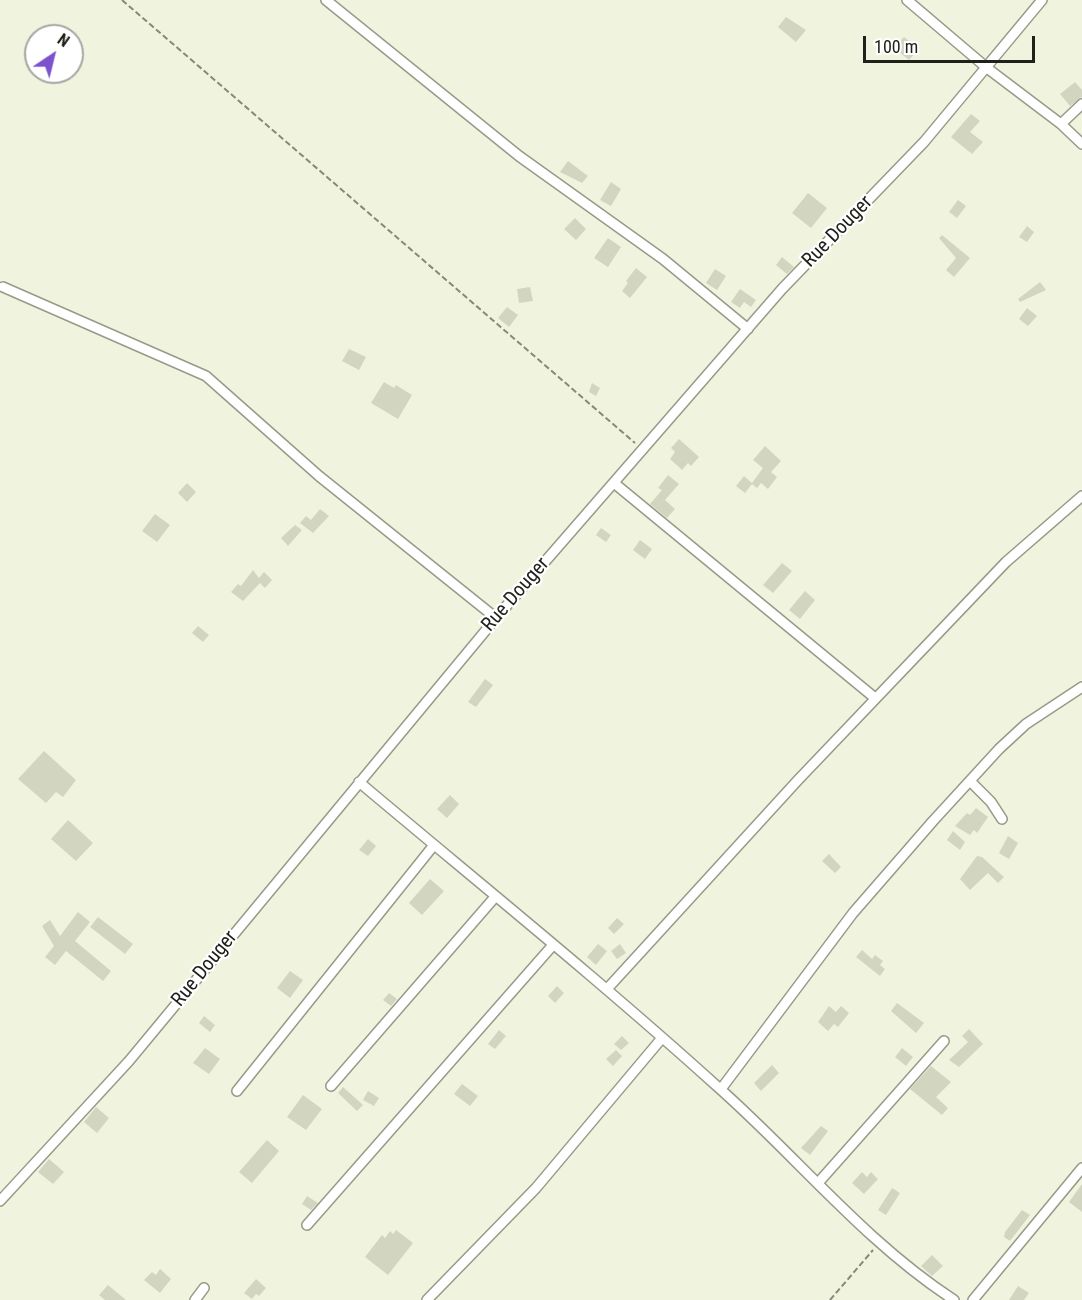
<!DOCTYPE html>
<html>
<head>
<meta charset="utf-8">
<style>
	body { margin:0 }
	#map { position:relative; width:1082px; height:1300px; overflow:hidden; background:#f0f4de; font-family:"Roboto Condensed",sans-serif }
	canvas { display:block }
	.north { position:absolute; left:24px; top:24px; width:60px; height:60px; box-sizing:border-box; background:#fff; border:2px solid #a6a6a3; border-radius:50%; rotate:35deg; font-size:16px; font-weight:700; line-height:24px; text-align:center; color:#20211a }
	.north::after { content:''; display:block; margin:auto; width:21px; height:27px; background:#7c53cd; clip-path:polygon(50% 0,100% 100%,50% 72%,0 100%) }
	.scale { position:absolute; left:863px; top:36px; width:172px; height:27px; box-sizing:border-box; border:3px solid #20211a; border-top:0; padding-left:8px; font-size:18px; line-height:21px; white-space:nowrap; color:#20211a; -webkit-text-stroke:4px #fff; paint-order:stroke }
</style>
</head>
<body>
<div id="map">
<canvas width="1082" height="1300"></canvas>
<div class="north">N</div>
<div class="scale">100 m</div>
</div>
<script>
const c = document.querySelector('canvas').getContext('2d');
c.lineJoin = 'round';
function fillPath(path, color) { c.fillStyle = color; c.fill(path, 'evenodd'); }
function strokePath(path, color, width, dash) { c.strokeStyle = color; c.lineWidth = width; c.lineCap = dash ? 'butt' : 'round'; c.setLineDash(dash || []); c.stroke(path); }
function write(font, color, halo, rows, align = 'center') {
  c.font = font + ' "Roboto Condensed",sans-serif'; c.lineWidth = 4.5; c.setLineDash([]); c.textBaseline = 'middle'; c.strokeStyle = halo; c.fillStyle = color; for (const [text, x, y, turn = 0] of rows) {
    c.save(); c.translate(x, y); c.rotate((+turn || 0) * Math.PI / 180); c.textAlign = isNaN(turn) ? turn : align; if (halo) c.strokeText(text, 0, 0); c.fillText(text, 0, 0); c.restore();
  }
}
const building = new Path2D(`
	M 786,17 L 806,30 L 796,42 L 778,27 Z
	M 904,37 L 919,49 L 909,60 L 894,48 Z
	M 1075,82 L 1082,90 L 1082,97 L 1070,106 L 1060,94 Z
	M 971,114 L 980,121 L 970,132 L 983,142 L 972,154 L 951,137 Z
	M 568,161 L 588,176 L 582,183 L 560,172 Z
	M 611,182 L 621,189 L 611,206 L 600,200 Z
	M 808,193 L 827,208 L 811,228 L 792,213 Z
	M 958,200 L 966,206 L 957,218 L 949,212 Z
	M 575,218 L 586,229 L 576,240 L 564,229 Z
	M 1027,226 L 1034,232 L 1027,242 L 1019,237 Z
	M 942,235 L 970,258 L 954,277 L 946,270 L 956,258 L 939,238 Z
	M 608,238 L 621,247 L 608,267 L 594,258 Z
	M 782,257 L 794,267 L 787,274 L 776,265 Z
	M 636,268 L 647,277 L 630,298 L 622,291 L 628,283 L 626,281 Z
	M 715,269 L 726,276 L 717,290 L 706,283 Z
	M 1040,282 L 1046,290 L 1020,302 L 1018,299 Z
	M 530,287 L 533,301 L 519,303 L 517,289 Z
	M 740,289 L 756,300 L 751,307 L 744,302 L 740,308 L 731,302 Z
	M 507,307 L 518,315 L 509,327 L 498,318 Z
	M 1027,308 L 1037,316 L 1028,326 L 1019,319 Z
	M 349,349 L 366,357 L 359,370 L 342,361 Z
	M 384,382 L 394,388 L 396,385 L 412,395 L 398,419 L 371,403 Z
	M 592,383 L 600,388 L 596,396 L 589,392 Z
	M 679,439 L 699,457 L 691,466 L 688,463 L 682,470 L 670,459 L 675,452 L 671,448 Z
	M 765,446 L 781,461 L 771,472 L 777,477 L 768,489 L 761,483 L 757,488 L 752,484 L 745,493 L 736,486 L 744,476 L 752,483 L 763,468 L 753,460 Z
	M 668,475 L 679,484 L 665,500 L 675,509 L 667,518 L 650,504 L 662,490 L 658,488 Z
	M 187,483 L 196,492 L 187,502 L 178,493 Z
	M 320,509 L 329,516 L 313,533 L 300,523 L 306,516 L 311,520 Z
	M 155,514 L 170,525 L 157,542 L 142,531 Z
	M 295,525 L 302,530 L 288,546 L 281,538 Z
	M 601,528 L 611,535 L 606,542 L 596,535 Z
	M 640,540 L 652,549 L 645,559 L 633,550 Z
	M 782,563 L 792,571 L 773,593 L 763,585 Z
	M 253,570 L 259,578 L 264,572 L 272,580 L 265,588 L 260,583 L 243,601 L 231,592 L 238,584 L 241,586 Z
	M 805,591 L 815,600 L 800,619 L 789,610 Z
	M 198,626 L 209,635 L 203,642 L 192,633 Z
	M 485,679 L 493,685 L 476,707 L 468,702 Z
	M 44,751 L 76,780 L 63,797 L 56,792 L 46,803 L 18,779 Z
	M 450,795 L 459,804 L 447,818 L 437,809 Z
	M 976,808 L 988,817 L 977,833 L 974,830 L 970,835 L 955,826 L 967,813 L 970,815 Z
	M 68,820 L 93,843 L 76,861 L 51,839 Z
	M 953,831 L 965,842 L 960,850 L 947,840 Z
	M 1008,836 L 1018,843 L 1009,859 L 999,853 Z
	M 368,839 L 376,846 L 368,856 L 359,850 Z
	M 829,854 L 841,867 L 835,873 L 822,861 Z
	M 977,856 L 982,857 L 1004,877 L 998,883 L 988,873 L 970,890 L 960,879 Z
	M 430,879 L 444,891 L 422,915 L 409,903 Z
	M 78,912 L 90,922 L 75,941 L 111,971 L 103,981 L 66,951 L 55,965 L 45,957 L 54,946 L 42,926 L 50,920 L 60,936 Z
	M 98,917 L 133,944 L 125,954 L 90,927 Z
	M 617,918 L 624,924 L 614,934 L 608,928 Z
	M 598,944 L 607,951 L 596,965 L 587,957 Z
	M 620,944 L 626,953 L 617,959 L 611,951 Z
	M 862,950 L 872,959 L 875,955 L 883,961 L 880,965 L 885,969 L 880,976 L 856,957 Z
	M 290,971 L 303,980 L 290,998 L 277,988 Z
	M 557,986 L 564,993 L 555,1003 L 548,996 Z
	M 389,993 L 397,999 L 391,1006 L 383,1000 Z
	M 897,1003 L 924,1023 L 916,1033 L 891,1011 Z
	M 829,1006 L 836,1012 L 841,1006 L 849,1013 L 838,1027 L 834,1024 L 828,1031 L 818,1022 Z
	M 204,1016 L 215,1025 L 210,1032 L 199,1023 Z
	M 969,1029 L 983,1044 L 959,1067 L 949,1060 L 968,1042 L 962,1036 Z
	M 499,1030 L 506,1036 L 495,1049 L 488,1044 Z
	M 622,1036 L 629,1043 L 621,1050 L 614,1044 Z
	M 205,1048 L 220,1059 L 209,1074 L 193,1063 Z
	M 902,1048 L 913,1057 L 906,1066 L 895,1057 Z
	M 616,1050 L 622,1056 L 613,1066 L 606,1059 Z
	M 772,1065 L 779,1073 L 761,1091 L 754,1083 Z
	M 931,1066 L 951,1082 L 936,1097 L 948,1108 L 942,1115 L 910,1089 Z
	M 462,1084 L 478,1096 L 470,1106 L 454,1094 Z
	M 343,1087 L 363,1105 L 357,1111 L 338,1093 Z
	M 368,1091 L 379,1098 L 374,1106 L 363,1100 Z
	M 303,1095 L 322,1109 L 306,1130 L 287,1117 Z
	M 96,1107 L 109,1118 L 97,1133 L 84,1122 Z
	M 821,1126 L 828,1131 L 810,1155 L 801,1148 Z
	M 267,1140 L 279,1151 L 252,1183 L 239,1172 Z
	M 49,1159 L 64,1172 L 53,1184 L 38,1172 Z
	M 862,1172 L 867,1177 L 871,1172 L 878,1179 L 864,1194 L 852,1183 Z
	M 1082,1184 L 1082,1212 L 1069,1202 Z
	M 892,1188 L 900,1193 L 886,1215 L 878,1210 Z
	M 307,1196 L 318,1203 L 311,1210 L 302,1204 Z
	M 1022,1210 L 1030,1215 L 1010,1241 L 1004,1237 L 1005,1232 Z
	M 396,1230 L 413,1243 L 388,1275 L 365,1257 L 382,1235 L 385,1238 L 390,1231 L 393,1234 Z
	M 932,1255 L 943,1266 L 932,1276 L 921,1266 Z
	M 160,1269 L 171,1279 L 160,1293 L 144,1280 L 152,1272 L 156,1275 Z
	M 256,1279 L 266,1288 L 259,1296 L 256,1294 L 252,1299 L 244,1293 Z
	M 108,1285 L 126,1300 L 105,1300 L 99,1295 Z
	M 1018,1286 L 1029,1293 L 1024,1300 L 1009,1300 Z`);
const path = new Path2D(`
	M 122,0 L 635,443
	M 830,1300 L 873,1250`);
const minor = new Path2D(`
	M 326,0 L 519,156 L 663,259 L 748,329
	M 907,0 L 987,68 L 1061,124 L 1082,144
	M 1061,124 L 1082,104
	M 3,287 L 206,376 L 319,476 L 496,618
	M 614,483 L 875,698
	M 970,781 L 991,802 L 1002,819
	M 359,782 C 479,883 602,982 719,1088 C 798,1158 865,1242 954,1300
	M 607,989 L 798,780 L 1006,562 L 1082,496
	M 331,1086 L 495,897
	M 721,1089 L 853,913 L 933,821 L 999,749 L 1026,724 L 1082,687
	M 237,1091 L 434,845
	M 818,1183 L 944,1041
	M 0,1201 L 129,1061 L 496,618 L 782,289 L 924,142 L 1042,0
	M 307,1225 L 553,945
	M 195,1300 L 204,1288
	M 427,1300 L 536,1188 L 662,1038
	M 973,1300 L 1082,1168`);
const streetNames = [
	["Rue Douger",838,232,-46],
	["Rue Douger",516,595,-49],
	["Rue Douger",205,969,-51]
];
fillPath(building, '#d2d6c1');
strokePath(minor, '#979a87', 12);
strokePath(path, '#86887a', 2, [6, 3]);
strokePath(minor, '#fff', 9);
write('20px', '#20211a', '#fff', streetNames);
</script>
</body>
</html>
